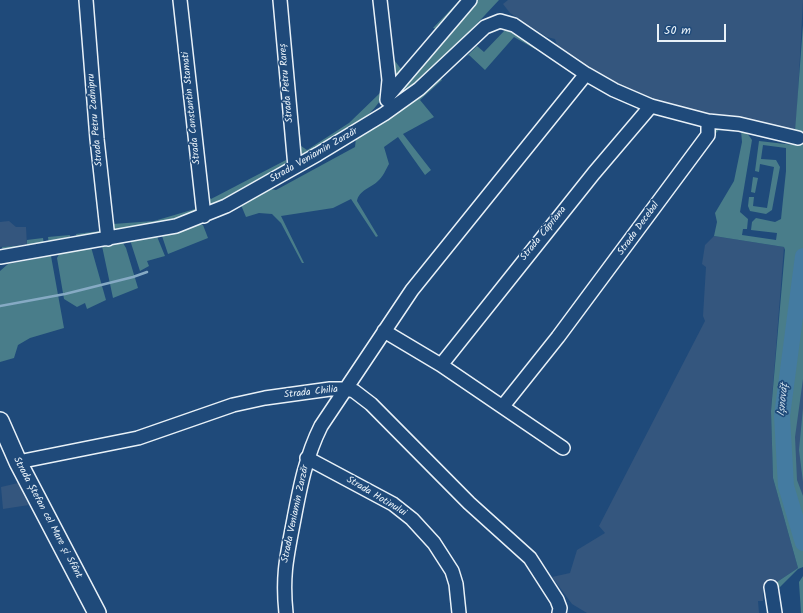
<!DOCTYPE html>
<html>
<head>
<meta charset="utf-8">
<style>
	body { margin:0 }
	#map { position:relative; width:803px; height:613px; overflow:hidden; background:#1f4a7a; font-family:Kalam,sans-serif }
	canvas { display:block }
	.scale { position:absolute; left:657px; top:24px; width:69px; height:18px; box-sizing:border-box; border:2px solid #e8f1f8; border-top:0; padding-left:5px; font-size:12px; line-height:14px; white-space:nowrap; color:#e8f1f8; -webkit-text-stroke:3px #1f4a7a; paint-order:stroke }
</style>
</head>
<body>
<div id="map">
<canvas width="803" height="613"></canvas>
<div class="scale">50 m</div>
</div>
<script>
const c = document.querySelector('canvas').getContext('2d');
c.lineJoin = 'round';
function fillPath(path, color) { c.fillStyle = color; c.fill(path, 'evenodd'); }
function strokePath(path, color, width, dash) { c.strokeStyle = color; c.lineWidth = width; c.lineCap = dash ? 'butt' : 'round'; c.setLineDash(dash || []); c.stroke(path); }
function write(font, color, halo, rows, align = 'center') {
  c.font = font + ' Kalam,sans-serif'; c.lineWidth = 3.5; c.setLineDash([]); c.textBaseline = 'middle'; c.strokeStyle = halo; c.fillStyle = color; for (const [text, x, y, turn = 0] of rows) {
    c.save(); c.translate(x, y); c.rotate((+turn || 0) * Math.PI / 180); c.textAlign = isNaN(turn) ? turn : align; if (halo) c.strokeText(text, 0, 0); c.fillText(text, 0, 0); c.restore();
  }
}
const built = new Path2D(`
	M 508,0 L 803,0 L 796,131 L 695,114 L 654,102 L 593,74 L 580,60 L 557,45 L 555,39 L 547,37 L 510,13 L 503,4 Z
	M 9,221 L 16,227 L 26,227 L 27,245 L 0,247 L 0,222 Z
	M 714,236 L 784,247 L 771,411 L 773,478 L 798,568 L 777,582 L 777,586 L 763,588 L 763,601 L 758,601 L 759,613 L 587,613 L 572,604 L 552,577 L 570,573 L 577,550 L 605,533 L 599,526 L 705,321 L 703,316 L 706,267 L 702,264 L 705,245 Z
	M 803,356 L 803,508 L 794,479 L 792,449 Z
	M 18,483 L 29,505 L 3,509 L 1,487 Z`);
const green = new Path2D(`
	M 460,0 L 464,1 L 436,29 L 433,28 Z
	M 477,0 L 499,0 L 443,60 L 398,100 L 391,100 Z
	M 803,25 L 803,379 L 795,437 L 797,480 L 803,496 L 803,567 L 798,569 L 778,589 L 777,582 L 798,568 L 773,478 L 771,411 L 785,250 L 784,247 L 714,236 L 717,222 L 715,213 L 734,181 L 742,142 L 741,131 L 720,128 L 714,136 L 713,128 C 727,121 745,127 752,140 L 740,212 L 748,219 L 747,229 L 743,229 L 742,235 L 776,240 L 777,233 L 751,230 L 752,222 L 756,218 L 775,222 L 781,219 L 786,171 L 786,148 L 763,145 L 761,159 L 776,160 L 780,167 L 772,210 L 766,214 L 750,211 L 748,206 L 749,197 L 754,197 L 753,206 L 767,208 L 774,167 L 760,164 L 759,172 L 755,171 L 759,141 L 794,145 Z
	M 506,29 L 512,30 L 540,45 L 535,49 L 514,37 L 485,70 L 469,55 L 467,56 L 477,46 L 484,52 Z
	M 392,57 L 404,73 L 391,86 Z
	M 380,66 L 384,66 C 385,73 386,81 385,87 C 382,116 326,145 303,158 L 300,155 L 295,122 L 299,122 L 301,146 L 307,150 L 349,123 L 380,93 L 383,88 Z
	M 440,78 L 442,80 L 420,100 L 434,117 L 403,134 L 431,170 L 425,175 L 398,137 L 384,147 L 389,164 C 386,169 383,177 378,181 C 371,188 359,190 357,201 L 378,236 L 376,237 L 351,199 L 333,208 L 281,216 L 304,263 L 302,263 L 281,223 L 272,214 L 259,213 L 246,217 L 241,205 L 219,217 L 222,212 L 265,188 L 276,190 L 355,147 L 356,138 Z
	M 286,160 L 287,166 L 211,206 L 206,202 L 207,195 L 211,199 Z
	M 753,177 L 758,178 L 755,193 L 751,192 Z
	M 97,197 L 101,200 L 102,234 L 78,240 L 76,234 L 100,231 Z
	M 110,203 L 113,224 L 154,221 L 195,209 L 196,206 L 198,211 L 164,223 L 119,232 L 113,230 Z
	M 192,225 L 203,225 L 208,238 L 168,254 L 161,233 Z
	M 156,234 L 165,256 L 147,261 L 149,266 L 140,271 L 130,240 Z
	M 70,235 L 69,241 L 49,245 L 48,237 Z
	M 43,238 L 44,245 L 3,251 L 2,247 L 27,245 L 27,240 Z
	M 115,243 L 123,243 L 126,248 L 138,288 L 113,298 L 102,246 Z
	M 91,247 L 106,300 L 87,309 L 85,303 L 77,307 L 64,299 L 57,258 L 60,252 Z
	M 51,256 L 64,328 L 30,338 L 18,345 L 14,358 L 0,362 L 0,271 L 8,264 Z
	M 803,408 L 803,482 L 799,450 Z
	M 803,576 L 803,613 L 801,613 L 799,582 Z`);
const stream = new Path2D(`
	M 0,306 L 65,294 L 133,277 L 147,272`);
const river = new Path2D(`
	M 803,256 L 782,416 L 786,486 L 803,543`);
const minor = new Path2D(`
	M 86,0 L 97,139 L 108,239
	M 180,0 L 204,216
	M 280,0 L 295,167
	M 380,0 L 389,80 L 387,100
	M 388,96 L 470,0
	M 0,257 L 176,226 L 226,206 L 318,154 L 384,114 L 419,89 L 485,27 L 500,21 L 514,25 L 586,74 L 614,90 L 651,106 L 708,121 L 739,124 L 798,138
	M 384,331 L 441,365 L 563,448
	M 441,365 L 594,173 L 651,106
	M 503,406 L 558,337 L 708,135 L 708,121
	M 307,458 L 393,504 L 412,519 L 434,543 L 452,571 L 456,584 L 459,613
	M 18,462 L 138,438 L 233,405 L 265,398 L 330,389 L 346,389 L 354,391 L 371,404 L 469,503 L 530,558 L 557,600 L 560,608 L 559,613
	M 771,587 L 775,613
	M 286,613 C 282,575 287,556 294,519 C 300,487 306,456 321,426 L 412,290 L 586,74`);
const major = new Path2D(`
	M 0,421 L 18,462 L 97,613`);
const streetNames = [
	["Strada Petru Rareș",287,83,-95],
	["Strada Constantin Stamati",192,108,-96],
	["Strada Petru Zadnipru",96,120,-95],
	["Strada Veniamin Zarzăr",314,156,-30],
	["Strada Decebal",639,229,-54],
	["Strada Căpriana",544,234,-51],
	["Strada Chilia",311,393,-6],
	["Strada Hotinului",376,497,31],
	["Strada Veniamin Zarzăr",296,514,-78],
	["Strada Ștefan cel Mare și Sfânt",47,518,62]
];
const waterNames = [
	["Ișnovăț",784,400,-84]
];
fillPath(built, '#34567e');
fillPath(green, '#497d8a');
strokePath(stream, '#86aac4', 2.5);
strokePath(river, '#447ba1', 16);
strokePath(minor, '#e8f1f8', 16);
strokePath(major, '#e8f1f8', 20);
strokePath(minor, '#1f4a7a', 13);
strokePath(major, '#1f4a7a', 17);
write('10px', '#e8f1f8', '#1f4a7a', streetNames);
write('italic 11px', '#cfdfeb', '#1f4a7a', waterNames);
</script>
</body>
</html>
